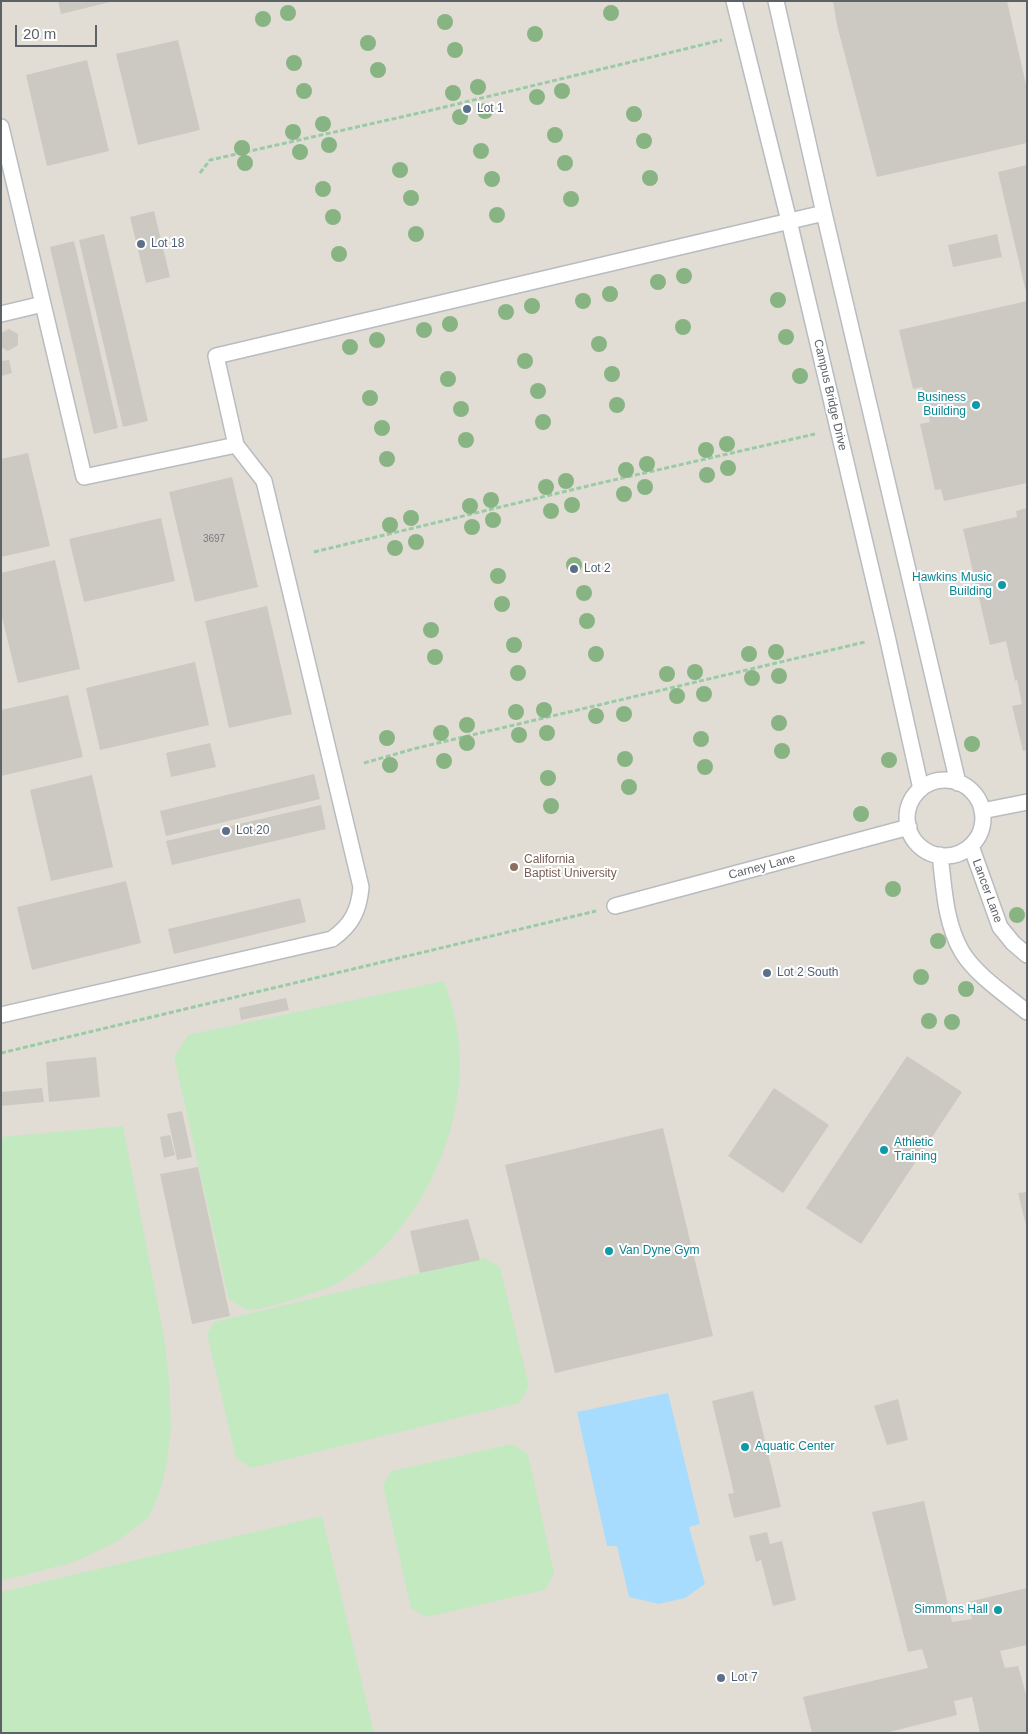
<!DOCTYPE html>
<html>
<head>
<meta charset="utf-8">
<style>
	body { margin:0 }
	#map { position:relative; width:1028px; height:1734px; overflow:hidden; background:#f1eee6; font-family:Arial,sans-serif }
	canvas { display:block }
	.frame { position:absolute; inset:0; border:2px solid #5d6267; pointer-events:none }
	.scale { position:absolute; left:15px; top:25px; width:82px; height:22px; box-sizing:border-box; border:2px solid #5d6267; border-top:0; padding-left:6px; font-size:15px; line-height:18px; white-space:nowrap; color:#5d6267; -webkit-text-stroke:4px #fff; paint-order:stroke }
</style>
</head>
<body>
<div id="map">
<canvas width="1028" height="1734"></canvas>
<div class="frame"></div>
<div class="scale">20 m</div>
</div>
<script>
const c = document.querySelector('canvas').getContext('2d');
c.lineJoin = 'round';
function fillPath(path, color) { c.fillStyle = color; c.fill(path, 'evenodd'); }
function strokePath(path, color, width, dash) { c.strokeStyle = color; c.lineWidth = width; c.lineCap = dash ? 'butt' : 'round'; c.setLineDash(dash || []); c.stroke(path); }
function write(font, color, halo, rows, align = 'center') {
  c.font = font + ' Arial,sans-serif'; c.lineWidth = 4; c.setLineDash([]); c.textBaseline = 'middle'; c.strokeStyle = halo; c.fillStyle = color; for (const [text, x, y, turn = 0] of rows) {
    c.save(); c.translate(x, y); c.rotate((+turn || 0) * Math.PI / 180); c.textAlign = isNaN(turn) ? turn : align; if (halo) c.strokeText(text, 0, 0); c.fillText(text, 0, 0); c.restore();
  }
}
const education = new Path2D(`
	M 1,1 L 1027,1 L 1027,1733 L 1,1733 Z`);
const green = new Path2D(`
	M 444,981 C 450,1000 456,1017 458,1037 C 470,1130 417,1239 334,1285 C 326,1289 317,1291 309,1294 C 300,1298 257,1311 250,1310 C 244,1309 236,1303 229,1300 L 174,1057 L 188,1035 Z
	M 123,1126 L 164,1336 L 169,1377 L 171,1427 L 167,1463 L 159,1494 L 148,1518 L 116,1542 L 74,1562 L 1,1581 L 1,1137 Z
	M 484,1258 L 500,1267 L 529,1386 L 519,1403 L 251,1468 L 236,1458 L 207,1334 L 214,1322 Z
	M 512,1444 L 528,1454 L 554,1573 L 545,1590 L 426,1617 L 411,1608 L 383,1485 L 392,1471 Z
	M 322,1516 L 374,1733 L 1,1733 L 1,1592 Z`);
const water = new Path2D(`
	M 668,1393 L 700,1524 L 689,1527 L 705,1584 L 685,1598 L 659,1604 L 629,1597 L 617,1546 L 607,1546 L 577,1412 Z`);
const building = new Path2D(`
	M 58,1 L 110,1 L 110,2 L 61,14 Z
	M 833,1 L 1007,1 L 1027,89 L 1027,143 L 877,177 L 837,25 Z
	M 178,40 L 200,130 L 138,145 L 116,54 Z
	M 87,60 L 109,151 L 47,166 L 26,75 Z
	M 1027,165 L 1027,292 L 1026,292 L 998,172 Z
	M 154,211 L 170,277 L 146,283 L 130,217 Z
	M 104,234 L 148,421 L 123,427 L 79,240 Z
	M 997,234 L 1002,257 L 953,267 L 948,245 Z
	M 74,241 L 118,428 L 94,434 L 50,247 Z
	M 1027,301 L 1027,483 L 944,501 L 941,489 L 935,490 L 920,424 L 930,422 L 922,387 L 913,389 L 899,330 Z
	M 9,329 L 18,334 L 18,345 L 8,351 L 1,347 L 1,333 Z
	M 9,360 L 12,373 L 1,376 L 1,361 Z
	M 28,453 L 50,546 L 1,557 L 1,459 Z
	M 232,477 L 258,587 L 195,602 L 169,492 Z
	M 1027,508 L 1027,750 L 1023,751 L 1012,706 L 1022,704 L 1017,680 L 1015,681 L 1006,641 L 990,645 L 963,529 L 1017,517 L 1016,511 Z
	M 161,518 L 175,581 L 84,602 L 69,539 Z
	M 55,560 L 80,669 L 18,683 L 1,613 L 1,573 Z
	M 267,606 L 292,714 L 229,728 L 205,621 Z
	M 195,662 L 209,725 L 100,750 L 86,688 Z
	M 68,695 L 83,757 L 1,776 L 1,710 Z
	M 210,743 L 216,767 L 171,777 L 166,753 Z
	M 314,774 L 320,799 L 166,836 L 160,811 Z
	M 92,775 L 113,867 L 51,881 L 30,790 Z
	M 321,805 L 326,829 L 172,865 L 166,841 Z
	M 126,881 L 141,943 L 32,970 L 17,907 Z
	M 300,898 L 306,922 L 174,954 L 168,929 Z
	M 286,998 L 289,1010 L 241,1020 L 239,1008 Z
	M 907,1056 L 962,1092 L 861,1244 L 806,1208 Z
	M 96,1057 L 100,1097 L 49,1102 L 46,1062 Z
	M 42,1088 L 44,1102 L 1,1106 L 1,1092 Z
	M 774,1088 L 829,1125 L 783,1193 L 728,1156 Z
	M 182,1111 L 192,1157 L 177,1160 L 167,1114 Z
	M 663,1128 L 713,1336 L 555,1373 L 505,1165 Z
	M 170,1135 L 175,1155 L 164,1158 L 160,1137 Z
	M 198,1167 L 230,1316 L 192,1324 L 160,1174 Z
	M 1027,1192 L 1027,1225 L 1026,1225 L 1018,1193 Z
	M 468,1219 L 480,1260 L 420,1273 L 410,1231 Z
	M 753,1391 L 781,1507 L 734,1518 L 728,1494 L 734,1493 L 712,1401 Z
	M 898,1399 L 908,1440 L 887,1445 L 874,1406 Z
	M 924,1501 L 952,1622 L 972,1619 L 968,1602 L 1027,1588 L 1027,1645 L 1000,1651 L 1005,1668 L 1018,1666 L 1027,1698 L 1027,1733 L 980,1733 L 972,1697 L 954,1701 L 957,1715 L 885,1733 L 812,1733 L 803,1697 L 928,1668 L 922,1649 L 908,1652 L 872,1512 Z
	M 767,1532 L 770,1544 L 782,1541 L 796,1600 L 773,1606 L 761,1560 L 756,1562 L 749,1536 Z`);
const path = new Path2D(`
	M 200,173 L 210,160 L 428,111 L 722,40
	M 314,552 L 596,484 L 815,434
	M 364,763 L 417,748 L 865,642
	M 1,1053 L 596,911`);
const service = new Path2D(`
	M 734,1 L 789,221 L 887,636 L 921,789
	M 776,1 L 824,213 L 958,783
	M 1,127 L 84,477 L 236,445
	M 1,314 L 43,304
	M907 818a38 38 0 1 1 76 0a38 38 0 1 1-76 0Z
	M 982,811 L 1027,802
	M 971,846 L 1000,927 L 1013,943 L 1027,955
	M 940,855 C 944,887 945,923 962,952 C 977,976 1005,994 1027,1012
	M 615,906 L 909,827
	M 1,1015 L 332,939 C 352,925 359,910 361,887 L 264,481 L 236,445 L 216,356 L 824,213`);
const trees = [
	[288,13],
	[611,13],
	[263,19],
	[445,22],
	[535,34],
	[368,43],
	[455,50],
	[294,63],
	[378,70],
	[478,87],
	[304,91],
	[562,91],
	[453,93],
	[537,97],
	[485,111],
	[634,114],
	[460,117],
	[323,124],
	[293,132],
	[555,135],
	[644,141],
	[329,145],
	[242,148],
	[481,151],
	[300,152],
	[245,163],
	[565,163],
	[400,170],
	[650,178],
	[492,179],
	[323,189],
	[411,198],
	[571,199],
	[497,215],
	[333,217],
	[416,234],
	[339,254],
	[684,276],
	[658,282],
	[610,294],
	[778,300],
	[583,301],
	[532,306],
	[506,312],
	[450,324],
	[683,327],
	[424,330],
	[786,337],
	[377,340],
	[599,344],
	[350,347],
	[525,361],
	[612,374],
	[800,376],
	[448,379],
	[538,391],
	[370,398],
	[617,405],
	[461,409],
	[543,422],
	[382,428],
	[466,440],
	[727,444],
	[706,450],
	[387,459],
	[647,464],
	[728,468],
	[626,470],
	[707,475],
	[566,481],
	[546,487],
	[645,487],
	[624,494],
	[491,500],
	[572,505],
	[470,506],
	[551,511],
	[411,518],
	[493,520],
	[390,525],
	[472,527],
	[416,542],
	[395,548],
	[574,565],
	[498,576],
	[584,593],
	[502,604],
	[587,621],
	[431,630],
	[514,645],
	[776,652],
	[596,654],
	[749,654],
	[435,657],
	[695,672],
	[518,673],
	[667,674],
	[779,676],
	[752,678],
	[704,694],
	[677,696],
	[544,710],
	[516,712],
	[624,714],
	[596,716],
	[779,723],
	[467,725],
	[441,733],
	[547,733],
	[519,735],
	[387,738],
	[701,739],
	[467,743],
	[972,744],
	[782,751],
	[625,759],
	[889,760],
	[444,761],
	[390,765],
	[705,767],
	[548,778],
	[629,787],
	[551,806],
	[861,814],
	[893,889],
	[1017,915],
	[938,941],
	[921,977],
	[966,989],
	[929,1021],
	[952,1022]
];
const markers = [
	[467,109,5,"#5c6f8a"],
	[141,244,5,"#5c6f8a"],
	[976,405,5,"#0f9aa8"],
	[574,569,5,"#5c6f8a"],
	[1002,585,5,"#0f9aa8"],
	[226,831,5,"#5c6f8a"],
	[514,867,5,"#8d6e63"],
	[767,973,5,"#5c6f8a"],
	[884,1150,5,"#0f9aa8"],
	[609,1251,5,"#0f9aa8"],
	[745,1447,5,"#0f9aa8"],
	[998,1610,5,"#0f9aa8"],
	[721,1678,5,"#5c6f8a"]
];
const numberNames = [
	["3697",214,539]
];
const serviceNames = [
	["Lot 1",477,109],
	["Lot 18",151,244],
	["Lot 2",584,569],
	["Lot 20",236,831],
	["Lot 2 South",777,973],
	["Lot 7",731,1678]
];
const streetNames = [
	["Campus Bridge Drive",830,395,77],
	["Carney Lane",762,867,-15],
	["Lancer Lane",987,891,70]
];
const cultureNames = [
	["Business",966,398],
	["Building",966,412],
	["Hawkins Music",992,578],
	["Building",992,592],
	["Athletic",894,1143,"left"],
	["Training",894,1157,"left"],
	["Van Dyne Gym",619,1251,"left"],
	["Aquatic Center",755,1447,"left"],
	["Simmons Hall",988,1610]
];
const educationNames = [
	["California",524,860],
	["Baptist University",524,874]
];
fillPath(education, '#e1ddd4');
fillPath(green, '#c3e9c1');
fillPath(water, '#a8dcff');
fillPath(building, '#ccc9c3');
strokePath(service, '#b8bcc0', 18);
strokePath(path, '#9acba6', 3, [5, 2.5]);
strokePath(service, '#fff', 15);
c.fillStyle = '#87b482';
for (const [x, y] of trees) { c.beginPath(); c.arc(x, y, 8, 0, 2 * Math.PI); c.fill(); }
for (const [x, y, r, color] of markers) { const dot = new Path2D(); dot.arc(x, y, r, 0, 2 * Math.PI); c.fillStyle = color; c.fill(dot); strokePath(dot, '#fff', 2); }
write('10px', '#797c7e', null, numberNames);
write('12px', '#4e5e75', '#fff', serviceNames, 'left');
write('12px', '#5d6267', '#fff', streetNames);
write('12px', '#0d838f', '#fff', cultureNames, 'right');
write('12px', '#785e54', '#fff', educationNames, 'left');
</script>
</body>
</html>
